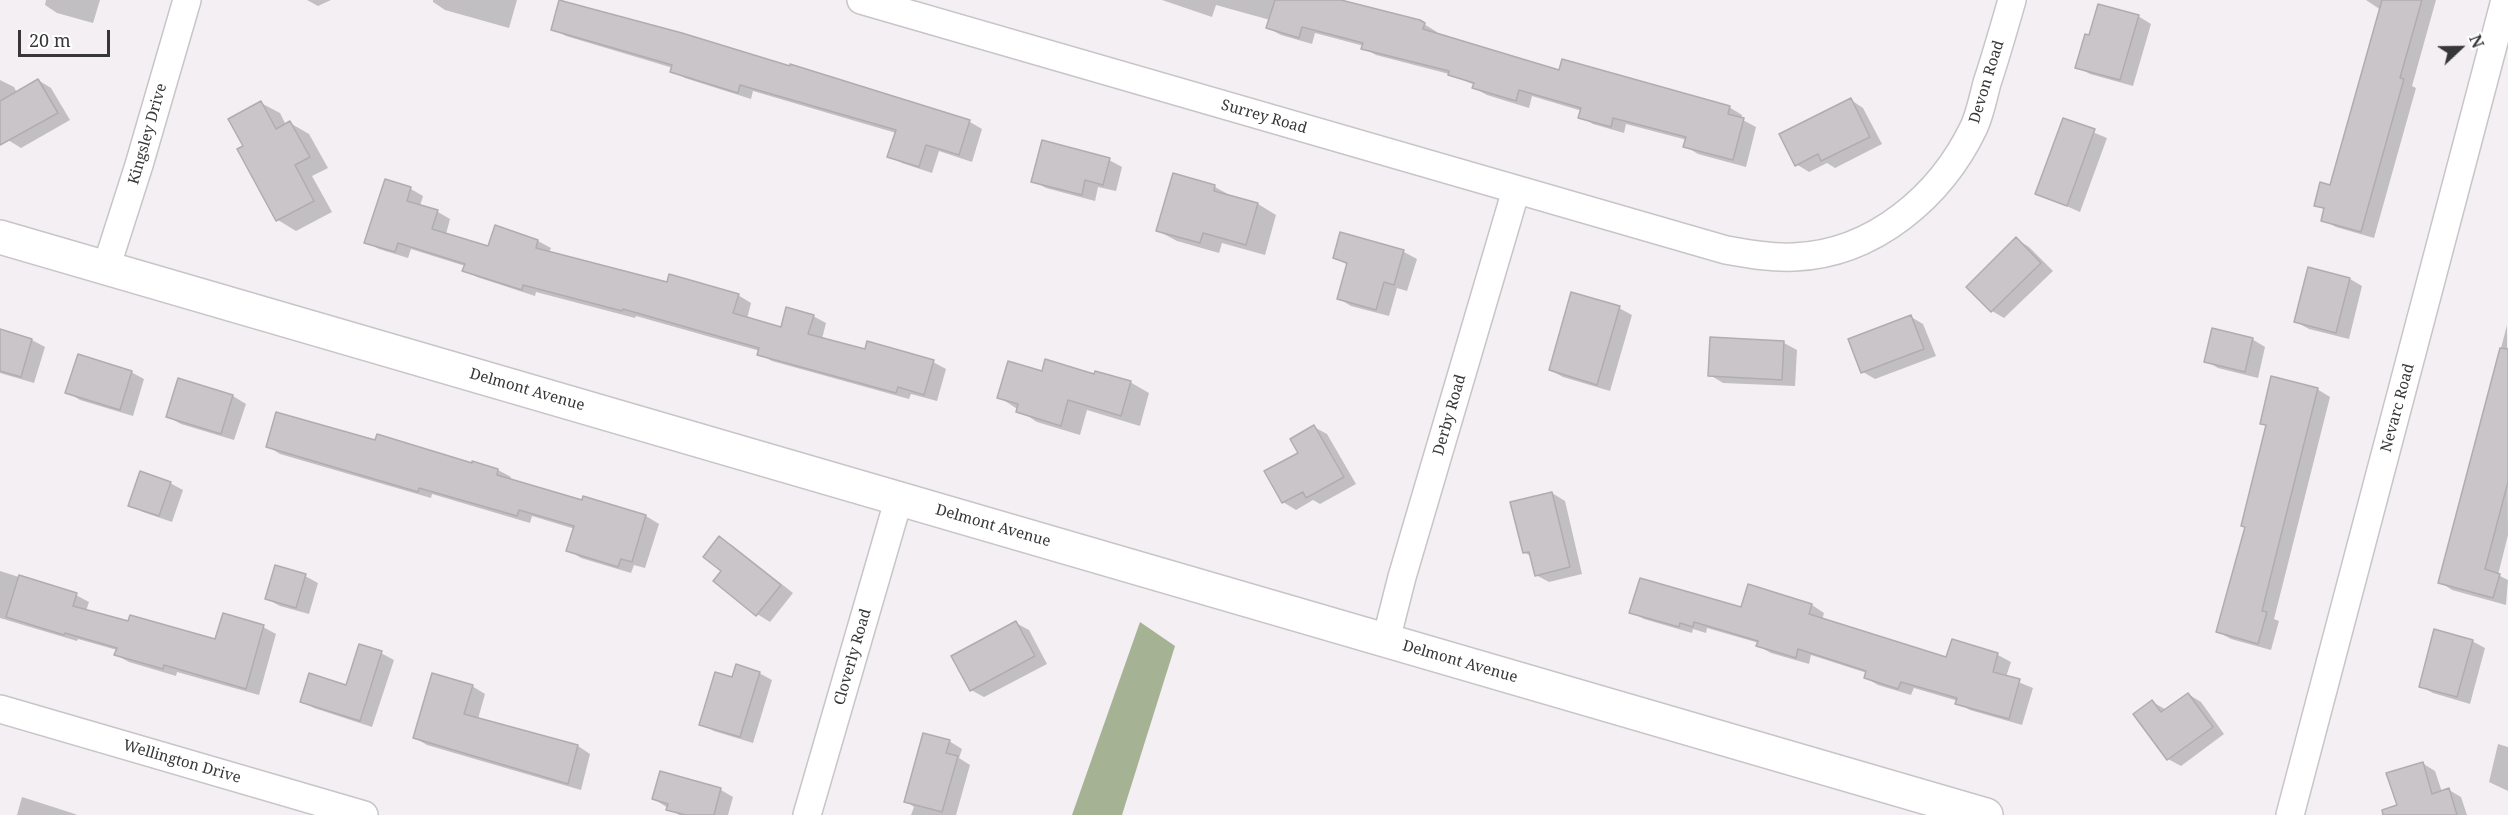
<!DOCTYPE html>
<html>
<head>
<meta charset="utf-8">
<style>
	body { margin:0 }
	#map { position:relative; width:2508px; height:815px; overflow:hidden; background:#f3eff3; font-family:"Noto Serif",serif }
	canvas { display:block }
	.north { position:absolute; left:2430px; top:18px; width:60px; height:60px; -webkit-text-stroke:4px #fff; paint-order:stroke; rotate:68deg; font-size:16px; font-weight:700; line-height:24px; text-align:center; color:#373638 }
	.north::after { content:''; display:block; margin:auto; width:21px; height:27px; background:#373638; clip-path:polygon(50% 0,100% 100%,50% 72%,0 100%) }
	.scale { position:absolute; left:18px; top:30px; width:92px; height:27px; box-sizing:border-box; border:3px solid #373638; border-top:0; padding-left:8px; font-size:18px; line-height:21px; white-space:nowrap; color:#373638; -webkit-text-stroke:4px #fff; paint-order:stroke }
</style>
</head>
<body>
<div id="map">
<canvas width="2508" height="815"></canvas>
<div class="north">N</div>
<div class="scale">20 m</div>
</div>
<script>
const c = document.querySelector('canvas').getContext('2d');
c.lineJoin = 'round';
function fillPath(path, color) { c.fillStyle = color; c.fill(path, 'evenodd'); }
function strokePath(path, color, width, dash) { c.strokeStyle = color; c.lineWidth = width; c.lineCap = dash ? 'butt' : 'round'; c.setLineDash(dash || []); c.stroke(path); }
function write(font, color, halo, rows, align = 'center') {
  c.font = font + ' "Noto Serif",serif'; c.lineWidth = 6; c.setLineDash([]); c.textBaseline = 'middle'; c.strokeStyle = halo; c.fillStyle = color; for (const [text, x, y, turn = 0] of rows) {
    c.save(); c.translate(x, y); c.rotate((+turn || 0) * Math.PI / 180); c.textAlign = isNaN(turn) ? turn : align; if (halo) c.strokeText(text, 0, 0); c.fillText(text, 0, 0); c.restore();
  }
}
const forest = new Path2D(`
	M 1140,622 L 1175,646 L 1122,815 L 1072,815 Z`);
const shadow = new Path2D(`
	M 46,0 L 100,0 L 93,23 L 57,13 L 45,5 Z
	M 307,0 L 331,0 L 318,6 Z
	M 433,0 L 517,0 L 509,28 L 445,10 L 433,2 Z
	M 561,0 L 866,88 L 970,122 L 982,129 L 972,162 L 939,151 L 932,173 L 902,163 L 889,156 L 896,133 L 753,91 L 751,99 L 685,78 L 672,71 L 673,68 L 566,36 L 553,29 Z
	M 1162,0 L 1335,0 L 1419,21 L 1437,32 L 1436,34 L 1560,72 L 1729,107 L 1742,115 L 1741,119 L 1756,127 L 1746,167 L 1698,154 L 1685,146 L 1687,140 L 1626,124 L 1624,133 L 1593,124 L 1580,117 L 1582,111 L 1532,96 L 1529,108 L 1487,95 L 1474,88 L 1475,85 L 1449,74 L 1376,55 L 1363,48 L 1364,46 L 1315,33 L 1312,44 L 1281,35 L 1268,28 L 1270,20 L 1216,5 L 1212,17 Z
	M 2366,0 L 2436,0 L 2412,86 L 2416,88 L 2374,238 L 2336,227 L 2323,220 L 2325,210 L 2316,205 L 2331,187 L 2381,10 Z
	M 2138,16 L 2151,24 L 2133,86 L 2090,74 L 2077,67 Z
	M 0,80 L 14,87 L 17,93 L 38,80 L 51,88 L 70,120 L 21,148 L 8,140 L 0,126 Z
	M 1851,100 L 1863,108 L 1882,144 L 1835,168 L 1827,163 L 1809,172 L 1796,164 Z
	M 261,103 L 280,113 L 286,125 L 290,123 L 309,134 L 328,168 L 312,176 L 332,212 L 296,231 L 278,220 Z
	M 2064,120 L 2107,138 L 2080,212 L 2037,193 Z
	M 1109,160 L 1122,167 L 1116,191 L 1098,187 L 1095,201 L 1046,188 L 1033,181 Z
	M 1174,175 L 1215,187 L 1235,198 L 1258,204 L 1276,215 L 1265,255 L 1222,243 L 1219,253 L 1177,241 L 1158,231 Z
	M 386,181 L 411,189 L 423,196 L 420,206 L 438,212 L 450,219 L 446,234 L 489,248 L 496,227 L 538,241 L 551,248 L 549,253 L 668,284 L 738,295 L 751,303 L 747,319 L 782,328 L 813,316 L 826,323 L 822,339 L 866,351 L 933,362 L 946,369 L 937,401 L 911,394 L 909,399 L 772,361 L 759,354 L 760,351 L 636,316 L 635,318 L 536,292 L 535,296 L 477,277 L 464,270 L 465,266 L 411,249 L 408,258 L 379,249 L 366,242 Z
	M 1341,234 L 1404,252 L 1417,259 L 1407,291 L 1397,288 L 1389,316 L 1351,306 L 1338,298 L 1348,265 L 1335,258 Z
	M 2016,239 L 2029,247 L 2053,271 L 2004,318 L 1992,311 Z
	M 2350,279 L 2362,286 L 2349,339 L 2309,329 L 2296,322 Z
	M 1619,308 L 1632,315 L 1610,391 L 1563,377 L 1550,370 Z
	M 1911,317 L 1923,324 L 1936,356 L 1875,379 L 1863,372 Z
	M 2507,325 L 2508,535 L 2498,575 L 2508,580 L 2506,605 L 2452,590 L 2440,582 Z
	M 0,331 L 32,340 L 45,347 L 34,383 L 0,373 Z
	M 2252,339 L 2265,347 L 2258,378 L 2218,368 L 2206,361 Z
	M 1784,343 L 1797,350 L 1795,386 L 1723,383 L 1710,375 Z
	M 131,372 L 144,379 L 133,416 L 80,400 L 67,392 Z
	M 1043,373 L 1095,375 L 1130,382 L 1149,393 L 1140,426 L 1087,410 L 1080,435 L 1037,422 L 999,397 Z
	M 179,380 L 233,396 L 246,404 L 234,440 L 181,424 L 168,417 Z
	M 2317,389 L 2330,397 L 2274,619 L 2279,621 L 2271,650 L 2231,639 L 2218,632 L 2247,528 L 2268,427 L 2261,423 Z
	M 1314,427 L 1327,434 L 1356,484 L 1320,504 L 1313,500 L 1296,510 L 1283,502 L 1267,472 L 1300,453 Z
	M 376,442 L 473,465 L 473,463 L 498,470 L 511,477 L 510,480 L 583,502 L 584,498 L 646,516 L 659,524 L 645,568 L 634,565 L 631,573 L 581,558 L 568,550 L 575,529 L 532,516 L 530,523 L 432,494 L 431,498 L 280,454 L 267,446 Z
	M 170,483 L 183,490 L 172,522 L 143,512 L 130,505 Z
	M 1552,493 L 1565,501 L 1582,574 L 1549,582 L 1536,575 L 1532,557 L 1524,552 Z
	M 720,538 L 732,545 L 793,593 L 770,622 L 757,614 Z
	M 0,571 L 76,595 L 89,602 L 86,611 L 129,623 L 216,641 L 263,627 L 276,634 L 259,695 L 177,672 L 176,676 L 129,662 L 116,655 L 117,650 L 78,639 L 77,641 L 0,618 Z
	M 305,576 L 318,583 L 309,614 L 280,606 L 267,599 Z
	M 1812,605 L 1824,613 L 1822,620 L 1947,659 L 1953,641 L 1998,655 L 2011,662 L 2006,677 L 2033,688 L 2022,725 L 1970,710 L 1957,703 L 1958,701 L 1914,688 L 1911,695 L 1878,685 L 1866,678 L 1867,673 L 1811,655 L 1809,664 L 1771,653 L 1758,646 L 1759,643 L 1707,628 L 1706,633 L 1693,629 L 1692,633 L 1644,619 L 1631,612 Z
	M 1016,623 L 1029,630 L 1047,664 L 984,697 L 971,690 Z
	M 2472,641 L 2485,648 L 2470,704 L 2433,693 L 2420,686 Z
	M 381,653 L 394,660 L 372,727 L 314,708 L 301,701 L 347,687 Z
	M 759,673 L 772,680 L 753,743 L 714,731 L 701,724 L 733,679 Z
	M 472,686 L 485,694 L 478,719 L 578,746 L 590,754 L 581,790 L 427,745 L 415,738 Z
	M 2188,694 L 2201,702 L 2224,734 L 2181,766 L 2168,759 L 2152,702 L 2165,709 Z
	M 949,741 L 962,749 L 959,758 L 970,765 L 956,815 L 911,815 L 914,807 L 906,801 Z
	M 2498,744 L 2508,747 L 2508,791 L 2489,782 Z
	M 2422,763 L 2435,771 L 2442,792 L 2449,790 L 2461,797 L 2467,815 L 2402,815 Z
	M 721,790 L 733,797 L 728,815 L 679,815 L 654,799 Z
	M 22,797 L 75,814 L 77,815 L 17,815 Z`);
const building = new Path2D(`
	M 559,0 L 682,33 L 790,66 L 790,64 L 970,120 L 959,155 L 926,145 L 919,167 L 887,157 L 896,130 L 740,85 L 738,93 L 670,72 L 672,65 L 551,30 Z
	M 1275,0 L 1341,0 L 1420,20 L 1425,23 L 1423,29 L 1559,70 L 1562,59 L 1730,106 L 1728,114 L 1744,118 L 1733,160 L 1683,147 L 1686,137 L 1613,118 L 1611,127 L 1578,118 L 1581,108 L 1519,90 L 1516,101 L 1472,88 L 1474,83 L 1448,75 L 1449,71 L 1361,49 L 1363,43 L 1302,27 L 1299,38 L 1266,28 Z
	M 2382,0 L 2422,0 L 2400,78 L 2404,79 L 2361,232 L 2321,221 L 2324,208 L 2314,206 L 2320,182 L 2330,185 Z
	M 2098,4 L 2139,15 L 2120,80 L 2075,68 L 2085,34 L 2089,35 Z
	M 38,79 L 58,113 L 0,145 L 0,101 Z
	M 1851,98 L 1870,137 L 1821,161 L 1818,154 L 1795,166 L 1779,134 Z
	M 261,101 L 276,129 L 290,121 L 310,157 L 295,165 L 314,201 L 276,221 L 237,149 L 243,146 L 228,119 Z
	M 2063,118 L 2095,129 L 2067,206 L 2035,194 Z
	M 1042,140 L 1110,158 L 1103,185 L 1085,180 L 1082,195 L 1031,182 Z
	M 1173,173 L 1215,185 L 1214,191 L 1258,203 L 1246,245 L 1203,233 L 1200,243 L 1156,231 Z
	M 385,179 L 411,187 L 407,201 L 438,210 L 432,229 L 488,246 L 495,225 L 538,240 L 536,248 L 667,282 L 669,274 L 739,294 L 733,313 L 781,327 L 786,307 L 814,315 L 808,334 L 865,349 L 867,341 L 934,360 L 924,395 L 898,387 L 896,393 L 757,355 L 759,348 L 623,309 L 622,311 L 523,285 L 522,290 L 462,271 L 465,264 L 398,243 L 395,252 L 364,243 Z
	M 1340,232 L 1404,250 L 1394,285 L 1384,282 L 1376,310 L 1337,299 L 1347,263 L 1333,258 Z
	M 2016,237 L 2041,263 L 1991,312 L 1966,287 Z
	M 2308,267 L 2350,278 L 2336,333 L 2294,322 Z
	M 1571,292 L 1620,306 L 1597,385 L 1549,370 Z
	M 1911,315 L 1924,349 L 1861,373 L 1848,339 Z
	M 2212,328 L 2253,338 L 2245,372 L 2204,362 Z
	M 0,329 L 32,339 L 21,377 L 0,371 Z
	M 1710,337 L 1784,341 L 1782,380 L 1708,376 Z
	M 2500,348 L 2508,349 L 2508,482 L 2485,569 L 2500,574 L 2493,598 L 2438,583 Z
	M 78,354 L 132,371 L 120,410 L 65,393 Z
	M 1045,359 L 1094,374 L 1095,371 L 1131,381 L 1121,416 L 1068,400 L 1061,426 L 1016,412 L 1018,404 L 997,398 L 1008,361 L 1042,371 Z
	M 2271,376 L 2318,388 L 2262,611 L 2267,612 L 2258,644 L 2216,632 L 2245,527 L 2241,526 L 2266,425 L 2260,424 Z
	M 178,378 L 233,395 L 221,434 L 166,417 Z
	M 276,412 L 375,440 L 377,434 L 472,463 L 472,461 L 498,469 L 497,475 L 582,500 L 583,496 L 646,515 L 632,562 L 621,559 L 618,567 L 566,551 L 574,526 L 519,510 L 517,516 L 419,488 L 418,492 L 266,447 Z
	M 1314,425 L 1344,477 L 1306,498 L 1303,492 L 1282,503 L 1264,471 L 1298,453 L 1290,439 Z
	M 140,471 L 171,482 L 159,516 L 128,506 Z
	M 1552,492 L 1570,567 L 1535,576 L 1529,552 L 1523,553 L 1510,502 Z
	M 719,536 L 781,585 L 756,616 L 713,581 L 721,571 L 703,557 Z
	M 275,565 L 306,574 L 296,608 L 265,599 Z
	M 19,575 L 77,593 L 73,606 L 128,621 L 130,615 L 215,639 L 223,613 L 264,625 L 246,689 L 164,665 L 163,669 L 114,655 L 117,648 L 65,633 L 64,635 L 6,617 Z
	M 1640,578 L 1741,607 L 1748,584 L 1812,604 L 1809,614 L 1946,657 L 1952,639 L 1998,653 L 1993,672 L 2020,679 L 2009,719 L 1955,704 L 1957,698 L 1901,682 L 1898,689 L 1864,678 L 1866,671 L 1798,649 L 1796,658 L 1756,646 L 1758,641 L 1694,622 L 1693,627 L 1680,623 L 1679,627 L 1629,613 Z
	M 1016,621 L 1035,656 L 970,691 L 951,656 Z
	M 2434,629 L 2473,640 L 2457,697 L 2419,687 Z
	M 359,644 L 382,651 L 360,721 L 300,702 L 309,673 L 346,685 Z
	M 736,664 L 760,672 L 740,737 L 699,725 L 715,672 L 732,677 Z
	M 432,673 L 473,685 L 464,714 L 578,745 L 568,784 L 413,738 Z
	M 2188,693 L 2213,727 L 2167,760 L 2133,714 L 2152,700 L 2161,712 Z
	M 923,733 L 950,740 L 946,753 L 958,756 L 942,812 L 904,802 Z
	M 2423,762 L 2432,794 L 2449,788 L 2457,815 L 2383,815 L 2382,810 L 2397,805 L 2386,773 Z
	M 660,771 L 721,788 L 714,815 L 686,815 L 666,810 L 668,804 L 652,799 Z`);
const street = new Path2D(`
	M 861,0 L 1726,250 C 1749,254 1771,258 1794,257 C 1874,254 1941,196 1974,127 C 1980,114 1983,98 1987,83 C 1996,56 2004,28 2012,0
	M 106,268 L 139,165 L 187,0
	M 1386,640 L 1402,577 L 1516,190
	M 0,709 L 364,815
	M 807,815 L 899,498
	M 2290,815 L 2505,0`);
const secondary = new Path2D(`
	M 0,237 L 1986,815`);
const streetNames = [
	["Devon Road",1987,82,-73],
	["Surrey Road",1264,117,16],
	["Kingsley Drive",148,134,-74],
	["Delmont Avenue",527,390,16],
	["Nevarc Road",2398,408,-75],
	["Derby Road",1450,415,-74],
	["Delmont Avenue",993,526,16],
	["Cloverly Road",853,657,-74],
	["Delmont Avenue",1460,662,16],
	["Wellington Drive",182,762,16]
];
fillPath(forest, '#a6b294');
fillPath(shadow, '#0003');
fillPath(building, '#c9c5c9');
strokePath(building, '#b0acb0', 1.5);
strokePath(street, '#c8c5c9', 30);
strokePath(secondary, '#c8c5c9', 36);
strokePath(street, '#fff', 27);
strokePath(secondary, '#fff', 33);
write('15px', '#373638', '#fff', streetNames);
</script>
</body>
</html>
